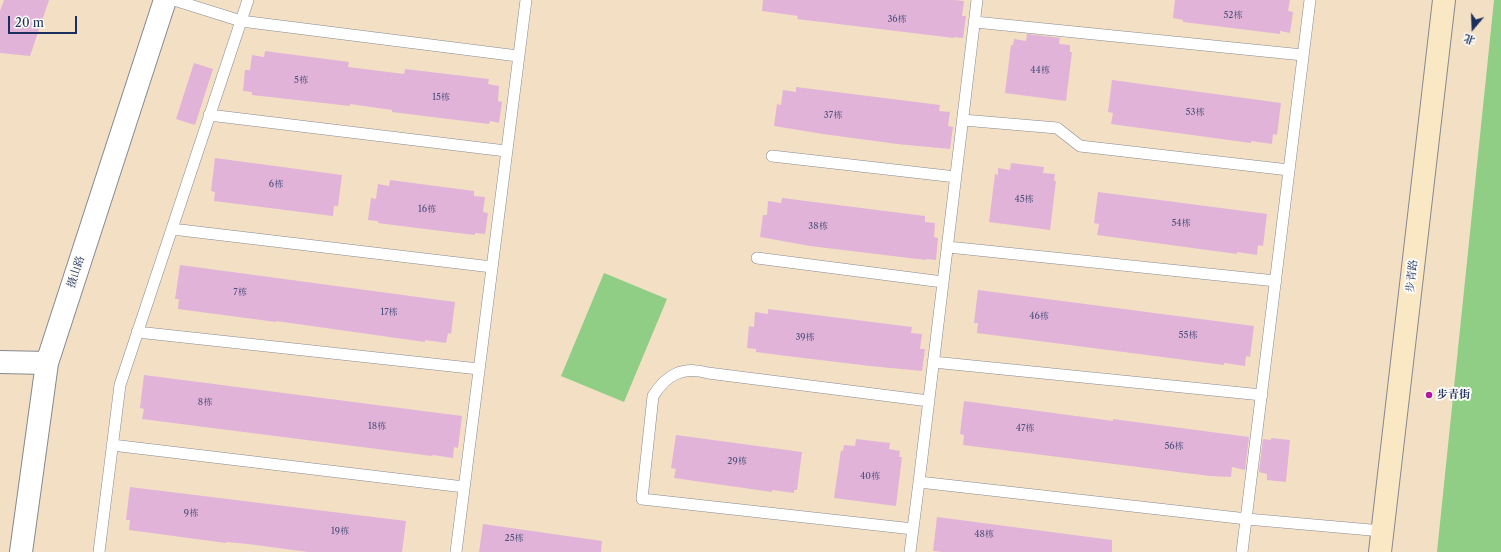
<!DOCTYPE html>
<html>
<head>
<meta charset="utf-8">
<style>
	body { margin:0 }
	#map { position:relative; width:1501px; height:552px; overflow:hidden; background:#f3e0c4; font-family:"Libre Caslon Text","Noto Serif SC",serif }
	canvas { display:block }
	.north { position:absolute; left:1453px; top:8px; width:40px; height:40px; -webkit-text-stroke:3px #fdfcf7; paint-order:stroke; rotate:199deg; font-size:11px; font-weight:700; line-height:16px; text-align:center; color:#1b2f5e }
	.north::after { content:''; display:block; margin:auto; width:14px; height:18px; background:#1b2f5e; clip-path:polygon(50% 0,100% 100%,50% 72%,0 100%) }
	.scale { position:absolute; left:8px; top:16px; width:69px; height:18px; box-sizing:border-box; border:2px solid #1b2f5e; border-top:0; padding-left:5px; font-size:12px; line-height:14px; white-space:nowrap; color:#1b2f5e; -webkit-text-stroke:3px #fdfcf7; paint-order:stroke }
</style>
</head>
<body>
<div id="map">
<canvas width="1501" height="552"></canvas>
<div class="north">北</div>
<div class="scale">20 m</div>
</div>
<script>
const c = document.querySelector('canvas').getContext('2d');
c.lineJoin = 'round';
function fillPath(path, color) { c.fillStyle = color; c.fill(path, 'evenodd'); }
function strokePath(path, color, width, dash) { c.strokeStyle = color; c.lineWidth = width; c.lineCap = dash ? 'butt' : 'round'; c.setLineDash(dash || []); c.stroke(path); }
function write(font, color, halo, rows, align = 'center') {
  c.font = font + ' "Libre Caslon Text","Noto Serif SC",serif'; c.lineWidth = 4; c.setLineDash([]); c.textBaseline = 'middle'; c.strokeStyle = halo; c.fillStyle = color; for (const [text, x, y, turn = 0] of rows) {
    c.save(); c.translate(x, y); c.rotate((+turn || 0) * Math.PI / 180); c.textAlign = isNaN(turn) ? turn : align; if (halo) c.strokeText(text, 0, 0); c.fillText(text, 0, 0); c.restore();
  }
}
const green = new Path2D(`
	M 1494,0 L 1501,0 L 1501,552 L 1437,552 Z
	M 604,273 L 667,299 L 624,402 L 561,376 Z`);
const building = new Path2D(`
	M 4,0 L 49,0 L 30,56 L 0,53 L 0,11 Z
	M 763,0 L 954,0 L 964,1 L 962,16 L 966,16 L 963,38 L 954,37 L 954,38 L 797,19 L 798,16 L 762,11 Z
	M 1175,0 L 1290,0 L 1288,11 L 1293,12 L 1290,33 L 1280,31 L 1280,34 L 1183,22 L 1183,20 L 1173,18 Z
	M 1027,34 L 1060,38 L 1059,44 L 1070,45 L 1070,52 L 1072,52 L 1066,101 L 1005,93 L 1011,45 L 1013,45 L 1014,39 L 1026,41 Z
	M 265,51 L 349,62 L 348,67 L 404,74 L 405,69 L 489,79 L 488,84 L 499,86 L 498,101 L 502,102 L 499,123 L 490,121 L 489,124 L 392,112 L 392,110 L 350,104 L 350,106 L 252,95 L 252,92 L 243,91 L 245,70 L 250,70 L 252,55 L 264,57 Z
	M 194,63 L 213,69 L 195,125 L 176,119 Z
	M 1112,80 L 1281,103 L 1277,135 L 1273,134 L 1272,144 L 1251,141 L 1251,143 L 1111,124 L 1113,113 L 1108,112 Z
	M 796,87 L 940,105 L 939,111 L 950,112 L 948,126 L 953,127 L 950,149 L 897,144 L 823,134 L 774,126 L 777,104 L 781,105 L 783,90 L 796,92 Z
	M 215,158 L 342,175 L 338,206 L 334,206 L 333,216 L 214,201 L 215,192 L 211,191 Z
	M 1011,163 L 1044,167 L 1043,173 L 1055,174 L 1054,181 L 1056,181 L 1050,230 L 989,222 L 995,174 L 998,175 L 998,168 L 1010,170 Z
	M 390,180 L 474,191 L 474,196 L 485,197 L 483,212 L 488,213 L 485,234 L 475,233 L 475,235 L 425,229 L 378,223 L 378,221 L 368,220 L 371,198 L 376,199 L 378,184 L 389,186 Z
	M 1098,192 L 1267,214 L 1263,246 L 1258,245 L 1257,255 L 1237,252 L 1237,254 L 1097,235 L 1099,224 L 1094,223 Z
	M 782,198 L 925,216 L 925,222 L 935,223 L 934,237 L 938,238 L 936,260 L 926,259 L 926,260 L 810,246 L 760,237 L 763,215 L 767,215 L 768,201 L 781,203 Z
	M 180,265 L 455,302 L 451,334 L 448,333 L 446,343 L 425,340 L 425,342 L 276,321 L 276,322 L 178,309 L 179,299 L 175,299 Z
	M 978,290 L 1254,326 L 1250,357 L 1246,356 L 1245,366 L 1224,363 L 1224,365 L 977,333 L 978,323 L 974,323 Z
	M 768,309 L 912,327 L 911,333 L 922,334 L 920,349 L 925,349 L 922,371 L 870,366 L 787,356 L 756,352 L 756,349 L 747,348 L 749,326 L 754,327 L 755,312 L 768,314 Z
	M 144,375 L 462,416 L 458,448 L 454,447 L 453,458 L 433,455 L 432,456 L 142,419 L 144,409 L 140,408 Z
	M 964,401 L 1113,421 L 1113,419 L 1249,437 L 1245,470 L 1232,467 L 1231,477 L 1210,476 L 963,445 L 964,435 L 960,434 Z
	M 676,435 L 802,452 L 797,490 L 794,490 L 794,493 L 772,490 L 772,492 L 674,478 L 676,469 L 671,468 Z
	M 1271,438 L 1290,440 L 1286,482 L 1267,480 L 1267,474 L 1259,472 L 1263,439 L 1271,440 Z
	M 856,439 L 890,443 L 889,449 L 900,451 L 899,457 L 902,457 L 896,506 L 834,498 L 841,450 L 843,451 L 844,445 L 855,446 Z
	M 130,487 L 406,521 L 402,552 L 308,552 L 248,544 L 227,542 L 226,543 L 129,530 L 130,520 L 126,520 Z
	M 937,517 L 1112,540 L 1112,552 L 943,552 L 933,551 Z
	M 483,524 L 602,541 L 601,552 L 479,552 Z`);
const lane = new Path2D(`
	M 174,0 L 241,21 L 518,56
	M 975,22 L 1303,55
	M 209,115 L 506,151
	M 963,120 L 1057,128 L 1080,146 L 1289,170
	M 772,156 L 956,177
	M 172,229 L 492,267
	M 948,247 L 1276,281
	M 757,258 L 943,282
	M 137,332 L 479,369
	M 933,362 L 1262,395
	M 112,445 L 464,487
	M 919,482 L 977,0
	M 913,529 L 642,499 L 653,396 C 667,374 683,366 708,373 L 929,401
	M 99,552 L 120,385 L 248,0
	M 456,552 L 526,0
	M 910,552 L 919,482 L 1247,519 L 1382,531
	M 1242,552 L 1310,0`);
const street = new Path2D(`
	M 0,362 L 47,363
	M 21,552 L 47,363 L 165,0`);
const secondary = new Path2D(`
	M 1380,552 L 1444,0`);
const markers = [
	[1429,395,4,"#b5179e"]
];
const numberNames = [
	["52栋",1233,15],
	["36栋",897,19],
	["44栋",1040,70],
	["5栋",301,80],
	["15栋",441,97],
	["53栋",1195,112],
	["37栋",833,115],
	["6栋",276,184],
	["45栋",1024,199],
	["16栋",427,209],
	["54栋",1181,223],
	["38栋",818,226],
	["7栋",240,292],
	["17栋",389,312],
	["46栋",1039,316],
	["55栋",1188,335],
	["39栋",805,337],
	["8栋",205,402],
	["18栋",377,426],
	["47栋",1025,428],
	["56栋",1174,446],
	["29栋",737,461],
	["40栋",870,476],
	["9栋",191,513],
	["19栋",340,531],
	["48栋",984,534],
	["25栋",514,538]
];
const streetNames = [
	["摄山路",76,272,-72],
	["步青路",1412,276,-83]
];
const poiNames = [
	["步青街",1437,395]
];
fillPath(green, '#8fce84');
fillPath(building, '#e1b3d8');
strokePath(lane, '#878891', 12);
strokePath(street, '#878891', 24);
strokePath(secondary, '#878891', 24);
strokePath(lane, '#fff', 11);
strokePath(street, '#fff', 22);
strokePath(secondary, '#fae7c3', 22);
for (const [x, y, r, color] of markers) { const dot = new Path2D(); dot.arc(x, y, r, 0, 2 * Math.PI); c.fillStyle = color; c.fill(dot); strokePath(dot, '#fdfcf7', 1.5); }
write('9px', '#4c507c', null, numberNames);
write('11px', '#1b2f5e', '#fdfcf7', streetNames);
write('bold 11px', '#1b2f5e', '#fdfcf7', poiNames, 'left');
</script>
</body>
</html>
